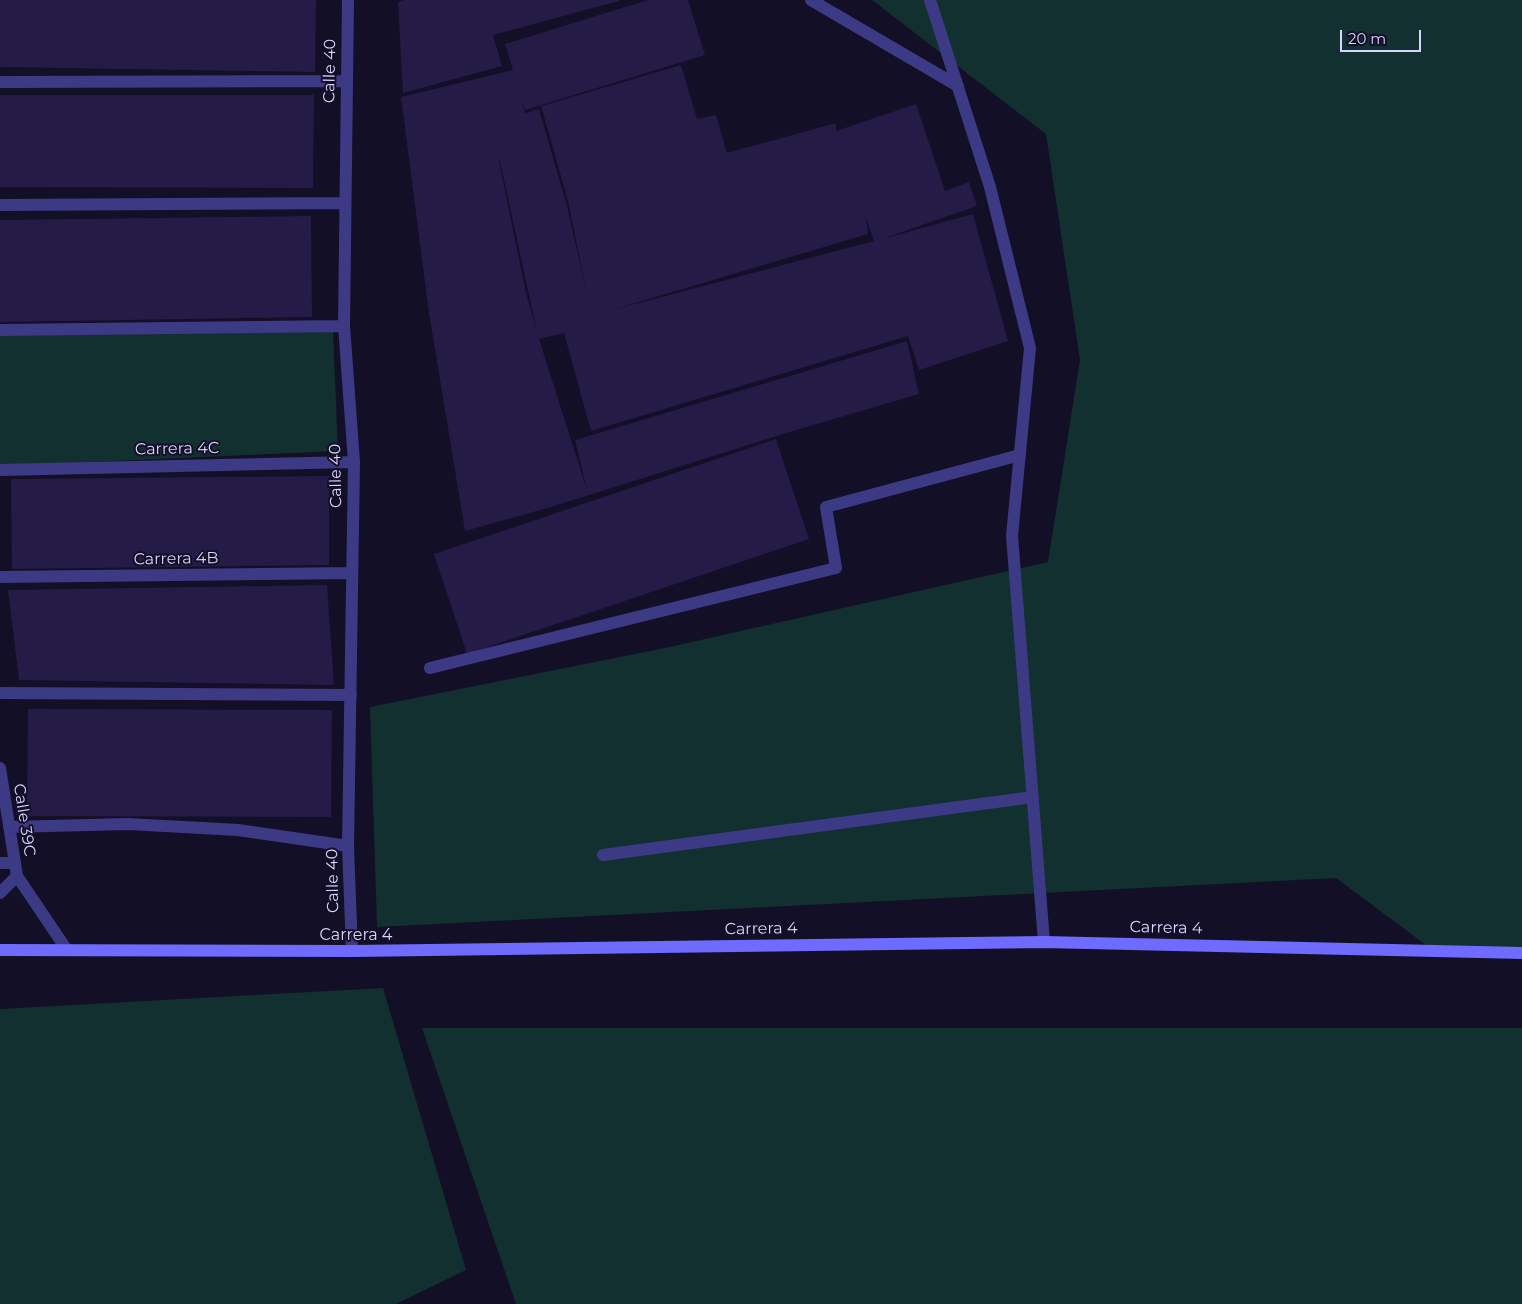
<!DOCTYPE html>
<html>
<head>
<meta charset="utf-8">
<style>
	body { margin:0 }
	#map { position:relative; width:1522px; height:1304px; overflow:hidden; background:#130f26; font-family:Montserrat,sans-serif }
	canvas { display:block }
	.scale { position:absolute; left:1340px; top:30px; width:81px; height:22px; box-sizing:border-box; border:2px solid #d9d4ff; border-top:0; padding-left:6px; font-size:15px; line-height:18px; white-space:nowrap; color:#d9d4ff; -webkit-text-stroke:4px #130f26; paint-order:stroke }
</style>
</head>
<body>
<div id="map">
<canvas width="1522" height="1304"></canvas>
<div class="scale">20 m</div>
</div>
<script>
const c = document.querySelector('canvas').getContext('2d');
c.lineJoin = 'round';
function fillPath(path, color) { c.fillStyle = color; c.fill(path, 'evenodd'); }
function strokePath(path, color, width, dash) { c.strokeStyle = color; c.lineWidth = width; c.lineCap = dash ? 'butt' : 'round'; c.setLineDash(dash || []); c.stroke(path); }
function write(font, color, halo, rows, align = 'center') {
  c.font = font + ' Montserrat,sans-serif'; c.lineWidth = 4; c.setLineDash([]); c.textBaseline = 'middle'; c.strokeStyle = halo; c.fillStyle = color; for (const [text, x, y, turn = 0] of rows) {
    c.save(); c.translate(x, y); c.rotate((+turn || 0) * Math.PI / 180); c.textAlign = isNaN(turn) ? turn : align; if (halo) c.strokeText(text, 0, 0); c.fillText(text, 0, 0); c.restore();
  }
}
const green = new Path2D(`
	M 872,0 L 1522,0 L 1522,950 L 1434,951 L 1336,878 L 377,927 L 370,707 L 665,648 L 1048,562 L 1080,360 L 1046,134 Z
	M 0,330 L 333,332 L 338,451 L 0,466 Z
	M 383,988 L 466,1270 L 396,1304 L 0,1304 L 0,1009 Z
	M 422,1028 L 1522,1028 L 1522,1304 L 516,1304 Z`);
const building = new Path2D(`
	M 0,0 L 316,0 L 315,72 L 0,67 Z
	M 404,0 L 619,0 L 619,1 L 493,35 L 502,66 L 403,93 L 398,2 Z
	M 648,0 L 688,0 L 705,55 L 525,110 L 522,102 L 525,113 L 539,109 L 567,206 L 586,290 L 568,201 L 541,106 L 681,65 L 697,119 L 716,115 L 727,153 L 836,123 L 836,131 L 916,104 L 945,191 L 969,182 L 977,206 L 882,239 L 973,214 L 1008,341 L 919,370 L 908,336 L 591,431 L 564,333 L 539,339 L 587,490 L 575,440 L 907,341 L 919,394 L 793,431 L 551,507 L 465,531 L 429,313 L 401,97 L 513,70 L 505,44 ZM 499,161 L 500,161 L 537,332 L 526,293 ZM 866,218 L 874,241 L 612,310 L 868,234 Z
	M 0,95 L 314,95 L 313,188 L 0,187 Z
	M 311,216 L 312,317 L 0,322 L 0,220 Z
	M 776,439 L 809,539 L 467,654 L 434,554 Z
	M 329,476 L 329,565 L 12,569 L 11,479 Z
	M 327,585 L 334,685 L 19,680 L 8,590 Z
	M 28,709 L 332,710 L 331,817 L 27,816 Z`);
const service = new Path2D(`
	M 811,0 L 958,86
	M 930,0 L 990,187 L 1030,348 L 1012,536 L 1044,942
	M 430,668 L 836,568 L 826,507 L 1020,455
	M 603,855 L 1033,797
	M 0,863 L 15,863`);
const minor = new Path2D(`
	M 348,0 L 344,326 L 354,462 L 348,846 L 352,951
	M 0,82 L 346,81
	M 0,205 L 344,203
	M 0,330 L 344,326
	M 0,470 L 354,462
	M 0,577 L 352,573
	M 0,693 L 351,695
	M 0,768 L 17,876 L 67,950
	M 9,827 L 128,824 L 238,830 L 348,846
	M 0,893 L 17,876`);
const secondary = new Path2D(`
	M 0,950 L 352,951 L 1044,942 L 1522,953`);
const streetNames = [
	["Calle 40",330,71,-89],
	["Carrera 4C",177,449,-1],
	["Calle 40",336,476,-91],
	["Carrera 4B",176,559,-1],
	["Calle 39C",24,820,81],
	["Calle 40",333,881,-91],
	["Carrera 4",1166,928,1],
	["Carrera 4",761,929,-1],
	["Carrera 4",356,935]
];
fillPath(green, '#12302f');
fillPath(building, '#241b47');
strokePath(service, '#3d3a85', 12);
strokePath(minor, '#3d3a85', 12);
strokePath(secondary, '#6f6bff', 12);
write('16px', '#d9d4ff', '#130f26', streetNames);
</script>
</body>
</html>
